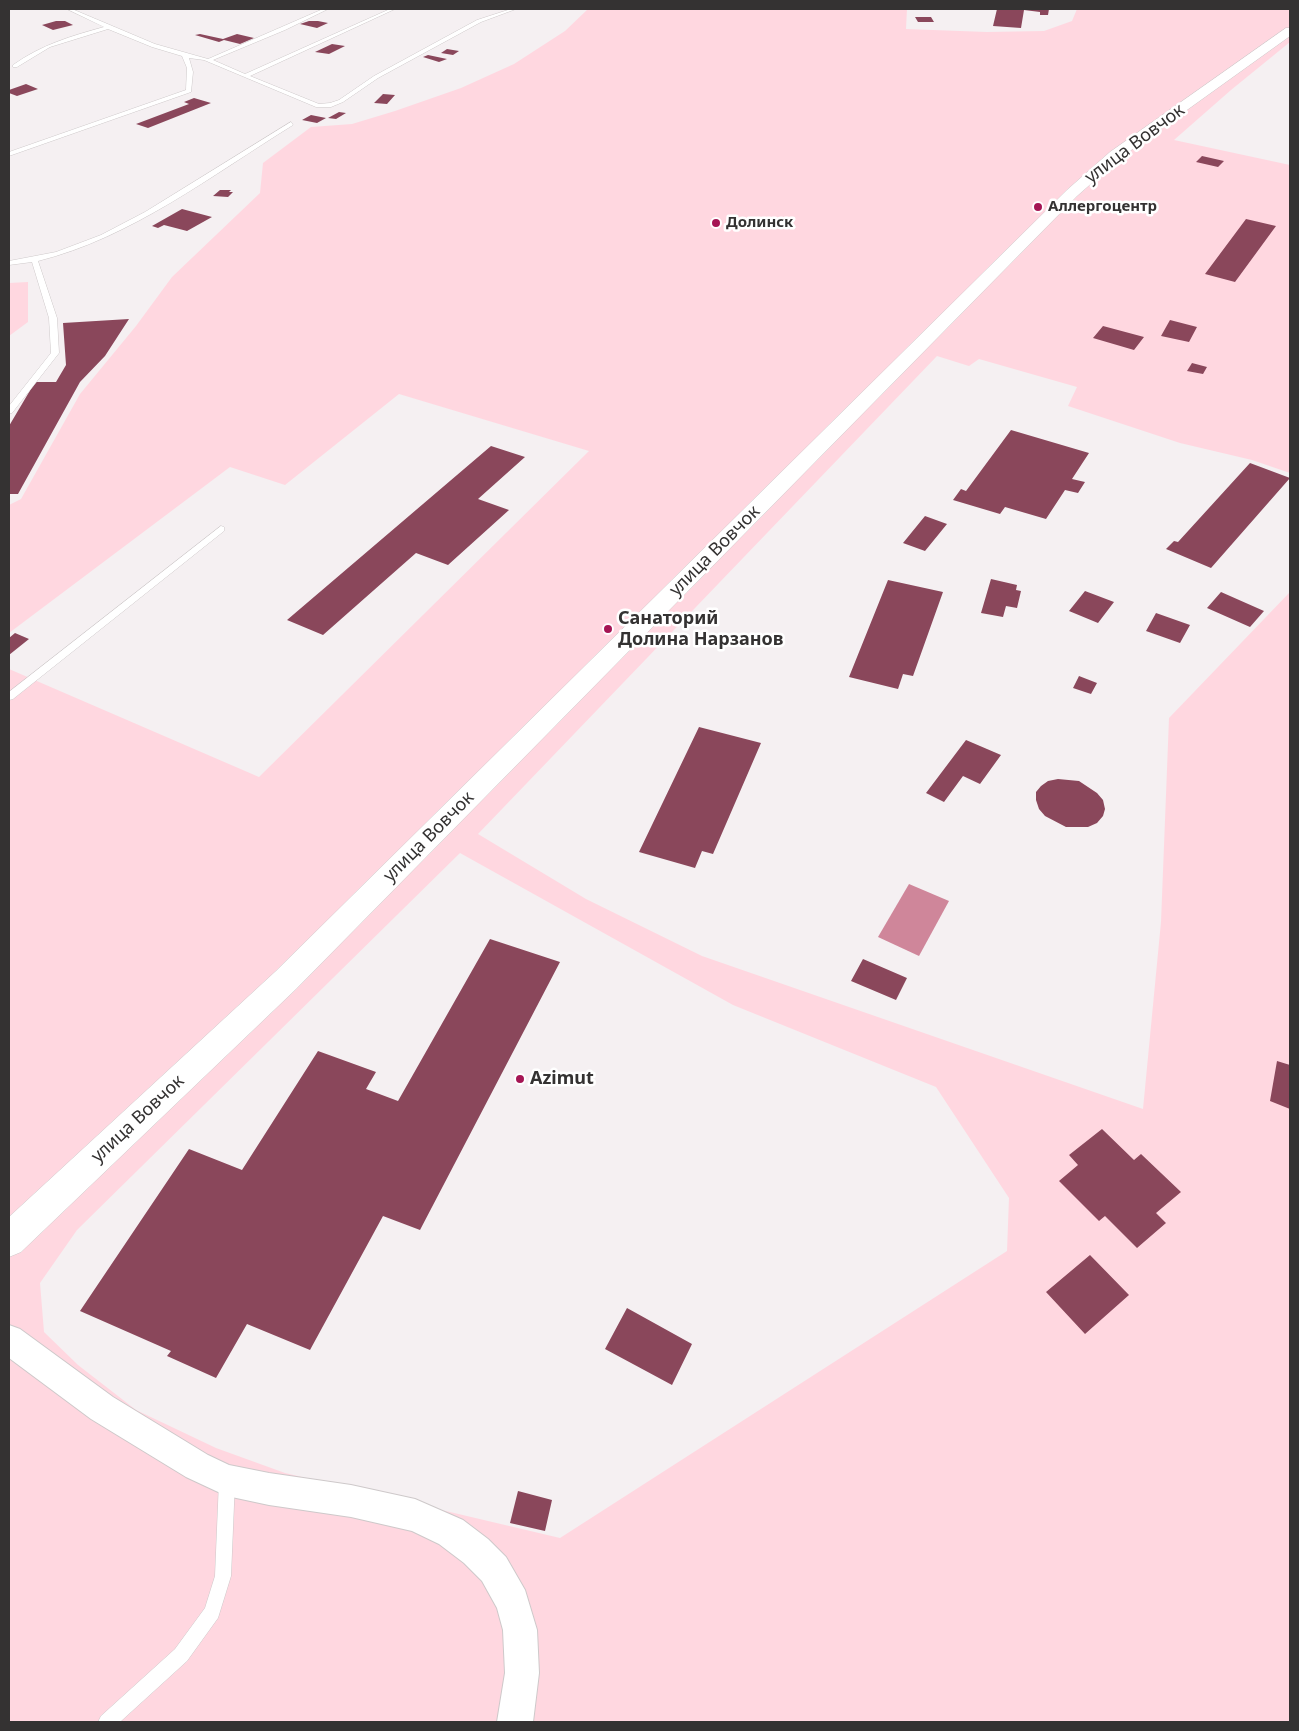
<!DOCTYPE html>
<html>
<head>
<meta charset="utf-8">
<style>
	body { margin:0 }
	#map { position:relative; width:1299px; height:1731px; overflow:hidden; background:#f5f0f2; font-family:"Noto Sans",sans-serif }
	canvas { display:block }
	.frame { position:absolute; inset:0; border:10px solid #343232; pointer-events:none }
</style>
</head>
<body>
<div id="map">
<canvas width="1299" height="1731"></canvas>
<div class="frame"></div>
</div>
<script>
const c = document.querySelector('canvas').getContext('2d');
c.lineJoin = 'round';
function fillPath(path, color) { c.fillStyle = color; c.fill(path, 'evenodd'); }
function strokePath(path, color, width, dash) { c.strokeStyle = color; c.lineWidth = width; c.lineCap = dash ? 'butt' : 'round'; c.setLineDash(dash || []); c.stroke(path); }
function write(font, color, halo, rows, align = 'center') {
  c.font = font + ' "Noto Sans",sans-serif'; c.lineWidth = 5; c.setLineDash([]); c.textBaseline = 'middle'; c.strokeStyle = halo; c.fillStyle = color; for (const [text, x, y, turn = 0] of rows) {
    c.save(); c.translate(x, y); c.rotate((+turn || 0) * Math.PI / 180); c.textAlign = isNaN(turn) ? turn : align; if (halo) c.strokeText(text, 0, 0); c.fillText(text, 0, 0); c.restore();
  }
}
const green = new Path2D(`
	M 588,9 L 907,9 L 906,29 L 987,32 L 1044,31 L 1072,21 L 1077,9 L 1290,9 L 1290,42 L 1231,90 L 1174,140 L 1290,165 L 1290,473 L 1252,460 L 1180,443 L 1068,406 L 1077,387 L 979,359 L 969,366 L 937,356 L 478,834 L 586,899 L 702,956 L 1143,1109 L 1161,922 L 1169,718 L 1290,592 L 1290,1722 L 9,1722 L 9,669 L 259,777 L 589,451 L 399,394 L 285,485 L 230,467 L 9,633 L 9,505 L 21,499 L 80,394 L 136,326 L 172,277 L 260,193 L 263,163 L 311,127 L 352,124 L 395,111 L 461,88 L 514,64 L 565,31 ZM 460,853 L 733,1005 L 936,1087 L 1009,1198 L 1007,1251 L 560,1538 L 285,1473 L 216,1448 L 136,1410 L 78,1365 L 44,1332 L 40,1283 L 77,1230 Z
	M 28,282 L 28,322 L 9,336 L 9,283 Z`);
const water = new Path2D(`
	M 909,884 L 949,901 L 919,956 L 878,937 Z`);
const building = new Path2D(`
	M 997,9 L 1049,9 L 1048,15 L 1040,15 L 1040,12 L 1024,10 L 1021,28 L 993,26 Z
	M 915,17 L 931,17 L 934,22 L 918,22 Z
	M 56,21 L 65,21 L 73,25 L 53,30 L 42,25 Z
	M 309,21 L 318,21 L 328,23 L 317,28 L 300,24 Z
	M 200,34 L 223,39 L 237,34 L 254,38 L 240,44 L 224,40 L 219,42 L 195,35 Z
	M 332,44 L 345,46 L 329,54 L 315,52 Z
	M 447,49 L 459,51 L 453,55 L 441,53 Z
	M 428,55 L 447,59 L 439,62 L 423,57 Z
	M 26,84 L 38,89 L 17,96 L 9,93 L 9,90 Z
	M 383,94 L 395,95 L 387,104 L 374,103 Z
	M 194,98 L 211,103 L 148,128 L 136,124 L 189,104 L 184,102 Z
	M 339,112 L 346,113 L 336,119 L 328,118 Z
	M 311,115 L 326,118 L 317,123 L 302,120 Z
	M 1202,156 L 1224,161 L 1218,167 L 1196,162 Z
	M 220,190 L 231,190 L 229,192 L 233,192 L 228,197 L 213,196 Z
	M 182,209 L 212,217 L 187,231 L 164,225 L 158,228 L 152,226 Z
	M 1246,219 L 1276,226 L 1235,282 L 1205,274 Z
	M 129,319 L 105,356 L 80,382 L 18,494 L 9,494 L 9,426 L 35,382 L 56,382 L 66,365 L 63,323 Z
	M 1170,320 L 1197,327 L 1189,342 L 1161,336 Z
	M 1103,326 L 1144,337 L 1134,350 L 1093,338 Z
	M 1192,363 L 1207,367 L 1203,374 L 1187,371 Z
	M 1011,430 L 1089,453 L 1072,479 L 1085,482 L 1078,493 L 1065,490 L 1046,519 L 1005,507 L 1000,514 L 953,500 L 961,489 L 966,491 Z
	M 491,446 L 525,457 L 478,499 L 509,510 L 448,565 L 416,553 L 323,635 L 287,620 Z
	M 1250,463 L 1290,478 L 1211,568 L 1166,549 L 1174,541 L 1178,542 Z
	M 925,516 L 947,524 L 925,551 L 903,543 Z
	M 991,579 L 1017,585 L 1016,590 L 1021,591 L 1017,608 L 1006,606 L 1003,617 L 981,613 Z
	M 888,580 L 943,592 L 913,676 L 903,674 L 898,689 L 849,677 Z
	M 1085,591 L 1114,602 L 1098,623 L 1069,611 Z
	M 1221,592 L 1264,611 L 1250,627 L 1207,608 Z
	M 1156,613 L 1190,625 L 1180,643 L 1146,631 Z
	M 15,633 L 29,639 L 9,655 L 9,638 Z
	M 1079,676 L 1097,683 L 1091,694 L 1073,688 Z
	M 699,727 L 761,743 L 713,854 L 702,851 L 695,868 L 639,852 Z
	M 966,740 L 1001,755 L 980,784 L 963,776 L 944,802 L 926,793 Z
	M 1058,779 L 1079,781 L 1097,793 L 1103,800 L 1105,809 L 1103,816 L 1097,823 L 1088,827 L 1066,827 L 1045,816 L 1039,809 L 1036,800 L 1036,792 L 1041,786 L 1048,781 Z
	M 490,939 L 560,962 L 420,1230 L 383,1216 L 310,1350 L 247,1324 L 216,1378 L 167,1356 L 171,1351 L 80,1311 L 189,1149 L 242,1170 L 318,1051 L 376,1072 L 366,1089 L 398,1101 Z
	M 863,959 L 907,978 L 896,1000 L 851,981 Z
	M 1277,1061 L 1290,1065 L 1290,1109 L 1270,1101 Z
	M 1102,1129 L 1134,1160 L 1141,1154 L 1181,1192 L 1156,1213 L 1166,1223 L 1137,1248 L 1105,1216 L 1099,1221 L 1059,1181 L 1078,1165 L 1069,1155 Z
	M 1090,1255 L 1129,1295 L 1085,1334 L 1046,1292 Z
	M 627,1308 L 692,1344 L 672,1385 L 605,1349 Z
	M 518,1491 L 552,1500 L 545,1531 L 510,1523 Z`);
const service = new Path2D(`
	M 67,9 L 72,9 L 155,44 L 208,59 L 323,9 L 328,9 L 285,30 L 213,60 L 245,74 L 390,9 L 395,9 L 250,76 L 319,104 L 330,103 L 339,100 L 374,76 L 477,20 L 511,9 L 516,9 L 481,22 L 378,78 L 343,102 L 331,107 L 316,107 L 204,60 L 189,58 L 193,72 L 191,92 L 9,156 L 9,152 L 186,90 L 187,68 L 182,56 L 152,47 L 108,29 L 50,47 L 17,67 L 13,67 L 13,65 C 41,45 71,36 104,27 Z
	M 291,122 L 293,125 C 212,175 131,238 38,261 L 57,318 L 59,353 L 12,413 L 9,413 L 9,406 L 51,353 L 49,318 L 32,262 L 9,265 L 9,261 L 56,252 L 101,235 L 145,212 Z
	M 221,526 L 224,527 L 224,531 L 13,699 L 9,700 L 9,692 Z
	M 227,1473 L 233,1475 L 235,1481 L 231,1576 L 218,1618 L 187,1661 L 120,1722 L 98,1722 L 101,1716 L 175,1649 L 205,1608 L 215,1576 L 219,1481 L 221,1475 Z`);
const minor = new Path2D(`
	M 9,1325 L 20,1329 L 113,1397 L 208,1455 L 229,1465 L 269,1473 L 351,1485 L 415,1499 L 463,1520 L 488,1539 L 506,1557 L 525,1590 L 537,1630 L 539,1673 L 533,1722 L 497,1722 L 505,1673 L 503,1630 L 497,1608 L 482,1581 L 464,1563 L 439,1544 L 412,1531 L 351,1517 L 269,1505 L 227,1496 L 216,1491 L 186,1477 L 91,1419 L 9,1358 Z`);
const tertiary = new Path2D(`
	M 1286,28 L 1290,28 L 1290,36 L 1120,158 L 1077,196 L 296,989 L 21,1252 L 9,1257 L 9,1217 L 276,971 L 1067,190 L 1110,152 Z`);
const markers = [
	[1038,207,5,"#a51554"],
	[716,223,5,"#a51554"],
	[608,629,5,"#a51554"],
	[520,1079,5,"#a51554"]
];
const farPoinames = [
	["Аллергоцентр",1048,207],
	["Долинск",726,223]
];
const streetNames = [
	["улица Вовчок",1135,144,-37],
	["улица Вовчок",715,551,-45],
	["улица Вовчок",429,837,-45],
	["улица Вовчок",138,1119,-43]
];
const poiNames = [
	["Санаторий",618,619],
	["Долина Нарзанов",618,640],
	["Azimut",530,1079]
];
fillPath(green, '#ffd7e0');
fillPath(water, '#cf869a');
fillPath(building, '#8a475b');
strokePath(service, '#cec9ca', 1);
strokePath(minor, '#cec9ca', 2);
strokePath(tertiary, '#cec9ca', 1);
fillPath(service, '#fff');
fillPath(minor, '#fff');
fillPath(tertiary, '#fff');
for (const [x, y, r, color] of markers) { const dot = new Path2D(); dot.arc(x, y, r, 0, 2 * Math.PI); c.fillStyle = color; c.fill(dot); strokePath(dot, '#fff', 2); }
write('bold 15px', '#343232', '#fff', farPoinames, 'left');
write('18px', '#343232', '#fff', streetNames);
write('bold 18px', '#343232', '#fff', poiNames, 'left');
</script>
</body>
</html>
